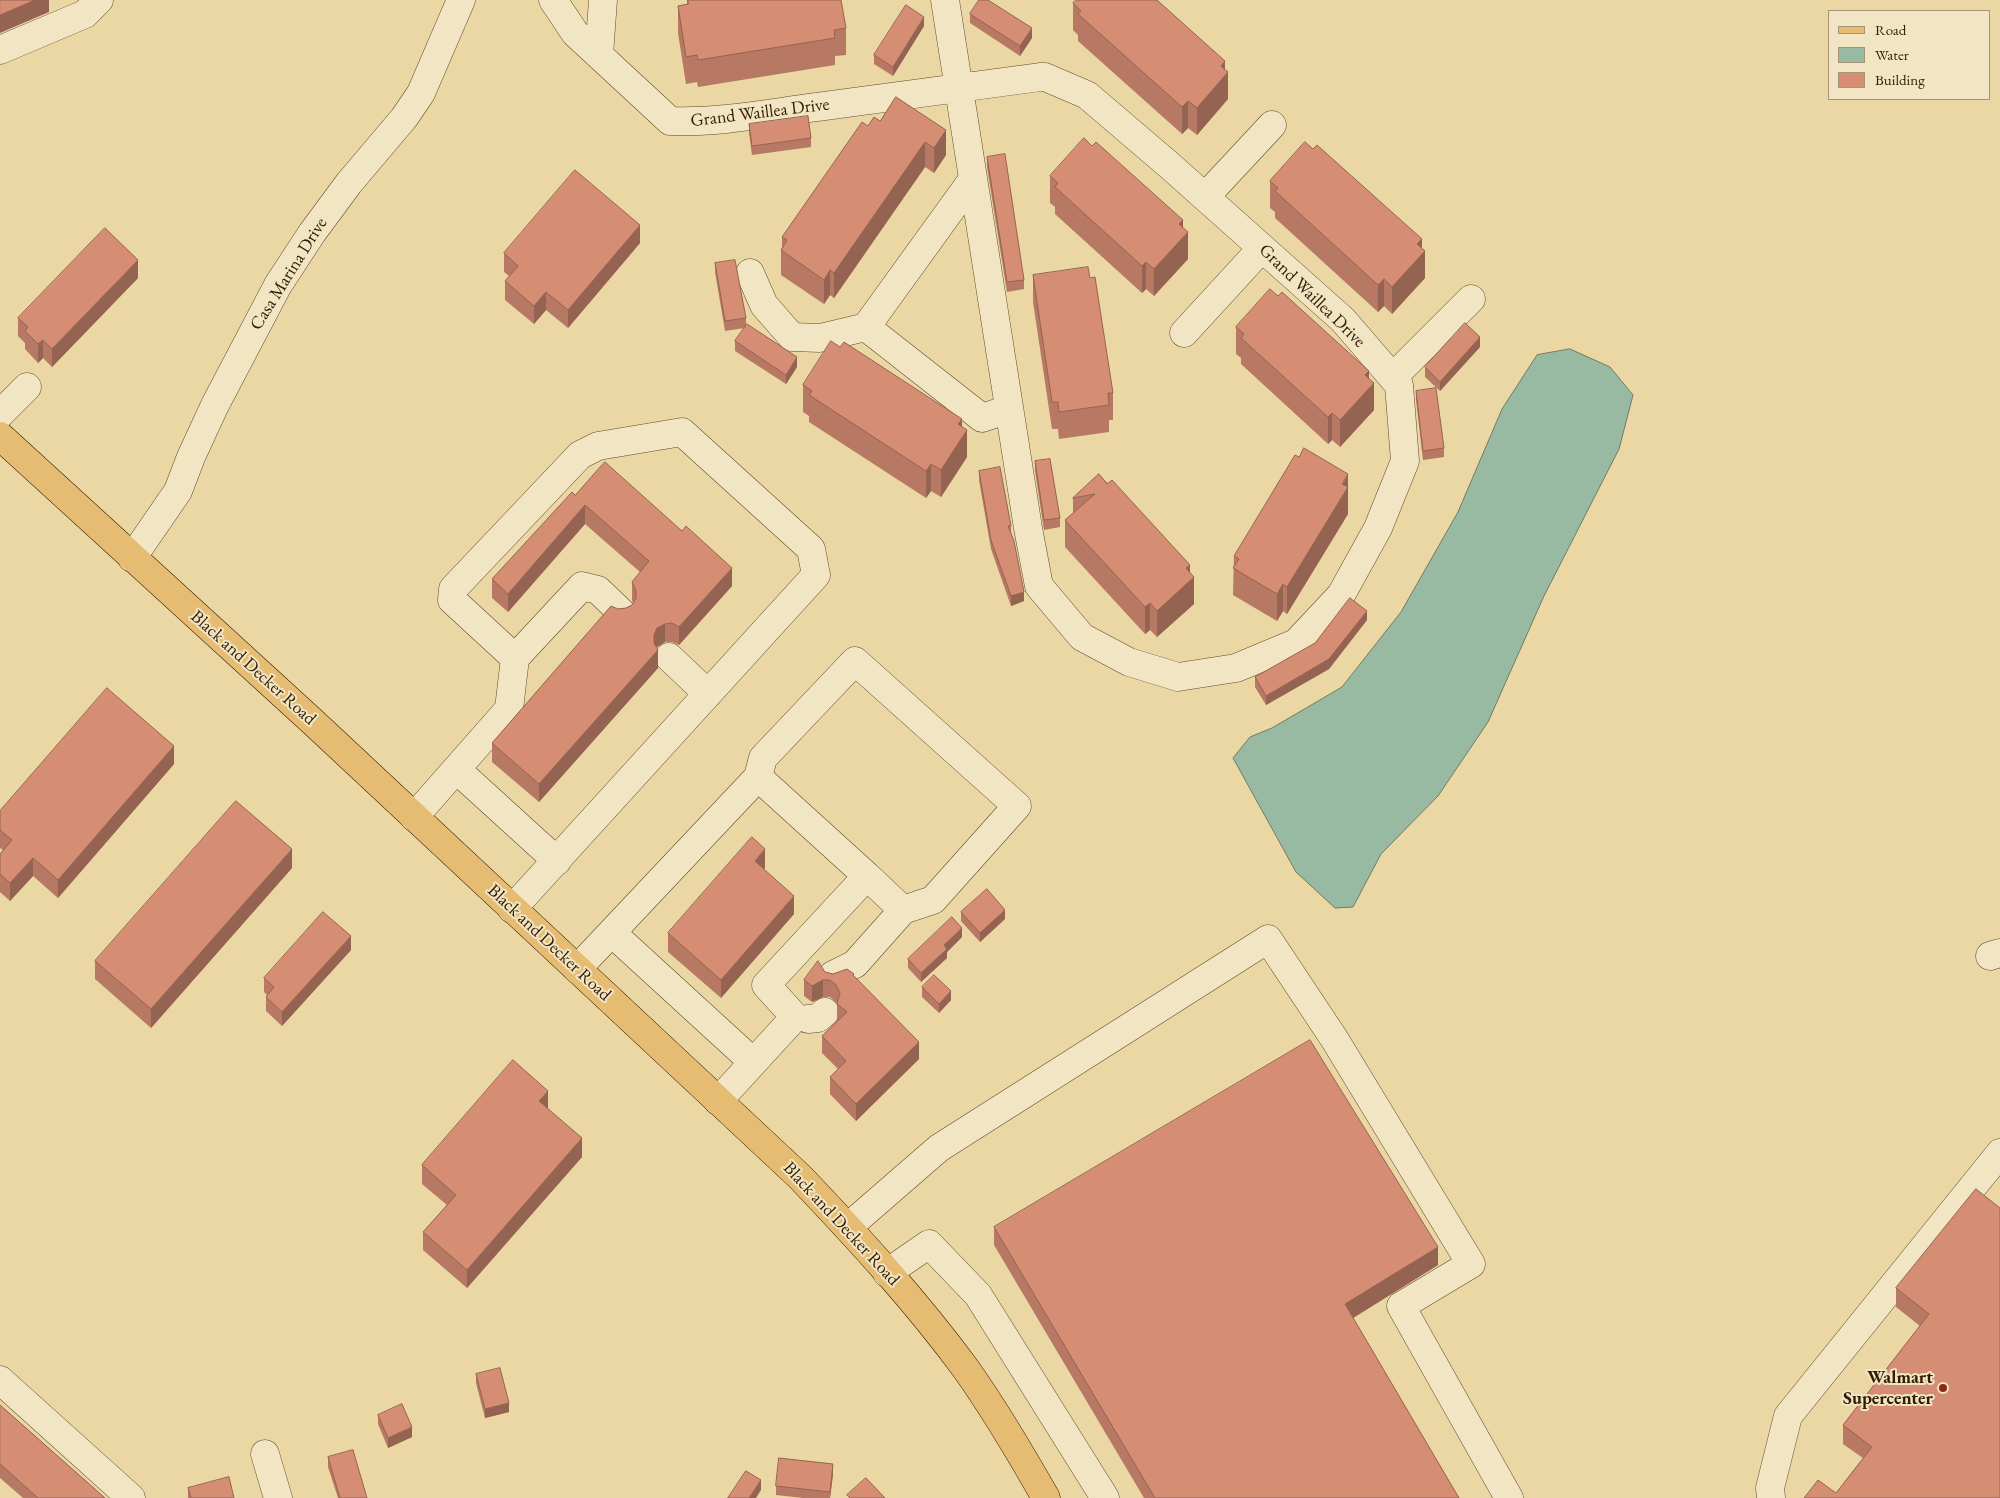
<!DOCTYPE html>
<html>
<head>
<meta charset="utf-8">
<style>
	body { margin:0 }
	#map { position:relative; width:2000px; height:1498px; overflow:hidden; background:#ead7a4; font-family:"EB Garamond",serif }
	canvas { display:block }
	.legend { position:absolute; left:1828px; top:10px; width:162px; height:90px; box-sizing:border-box; background:#f1e5c4; border:1px solid #a59476; margin:0; padding:6px 9px; list-style:none; font-size:15px; color:#331b00 }
	.legend li { display:flex; align-items:center; gap:10px; height:25px }
	.legend b { width:25px; border:1px solid #a59476 }
</style>
</head>
<body>
<div id="map">
<canvas width="2000" height="1498"></canvas>
<ul class="legend">
<li><b style="height:6px;background:#e5bc72"></b>Road</li>
<li><b style="height:14px;background:#98baa3"></b>Water</li>
<li><b style="height:14px;background:#d58d74"></b>Building</li>
</ul>
</div>
<script>
const c = document.querySelector('canvas').getContext('2d');
c.lineJoin = 'round';
function fillPath(path, color) { c.fillStyle = color; c.fill(path, 'evenodd'); }
function strokePath(path, color, width, dash) { c.strokeStyle = color; c.lineWidth = width; c.lineCap = dash ? 'butt' : 'round'; c.setLineDash(dash || []); c.stroke(path); }
function write(font, color, halo, rows, align = 'center') {
  c.font = font + ' "EB Garamond",serif'; c.lineWidth = 4; c.setLineDash([]); c.textBaseline = 'middle'; c.strokeStyle = halo; c.fillStyle = color; for (const [text, x, y, turn = 0] of rows) {
    c.save(); c.translate(x, y); c.rotate((+turn || 0) * Math.PI / 180); c.textAlign = isNaN(turn) ? turn : align; if (halo) c.strokeText(text, 0, 0); c.fillText(text, 0, 0); c.restore();
  }
}
const water = new Path2D(`
	M 1570,349 L 1610,367 L 1633,395 L 1619,449 L 1544,596 L 1488,722 L 1438,796 L 1381,854 L 1353,907 L 1335,908 L 1296,872 L 1233,758 L 1250,737 L 1272,728 L 1342,687 L 1401,612 L 1458,512 L 1502,409 L 1537,355 Z`);
const minor = new Path2D(`
	M 553,0 L 575,33 L 670,121 C 719,123 769,113 817,107 C 892,97 966,87 1040,77 L 1045,77 L 1087,95 L 1169,165 L 1343,320 L 1399,385 L 1405,461 L 1378,528 L 1341,595 L 1296,643 L 1236,668 L 1178,677 L 1129,662 L 1082,637 L 1039,586 L 1028,528 L 945,0
	M 0,50 L 85,14 L 99,0
	M 599,55 L 603,0
	M 973,179 L 866,327 L 982,418 L 1009,409
	M 1205,197 L 1272,125
	M 750,273 L 764,305 L 792,337 L 820,338 L 866,327
	M 1184,333 L 1262,248
	M 1393,377 L 1471,299
	M 0,414 L 27,387
	M 132,558 L 178,491 L 191,457 L 215,405 L 278,285 L 312,233 L 349,183 L 404,118 L 421,93 L 461,0
	M 669,657 L 708,694
	M 515,658 L 582,586 L 598,590 L 621,612
	M 457,770 L 557,861
	M 758,777 L 763,758 L 855,661 L 1017,806 L 933,900 L 903,910 L 855,964 L 833,975
	M 414,817 L 509,709 L 515,658 L 452,600 L 453,589 L 580,455 L 598,446 L 682,432 L 811,549 L 816,575 L 512,909
	M 867,876 L 903,910
	M 612,933 L 753,1062
	M 1990,956 L 2000,953
	M 577,969 L 758,777 L 867,876 L 766,985 L 795,1017 L 718,1101
	M 808,1019 L 818,1018 L 825,1012
	M 848,1227 L 939,1148 L 1268,939 L 1335,1040 L 1471,1264 L 1401,1306 L 1509,1498
	M 887,1273 L 929,1244 L 978,1295 L 1105,1498
	M 0,1380 L 131,1498
	M 265,1454 L 278,1498
	M 1771,1498 L 1770,1488 L 1788,1416 L 2000,1153`);
const major = new Path2D(`
	M 0,436 L 313,722 L 800,1177 C 858,1238 916,1301 966,1369 C 995,1410 1021,1454 1046,1498`);
const wall = new Path2D(`
	M 687,0 L 846,28 L 846,55 L 835,56 L 835,65 L 698,87 L 697,82 L 686,84 L 678,33 L 678,6 L 687,4 Z
	M 1073,3 L 1225,70 L 1228,99 L 1197,135 L 1188,128 L 1182,134 L 1078,41 L 1078,35 L 1073,30 Z
	M 970,14 L 1032,38 L 1020,56 L 970,23 Z
	M 924,26 L 893,76 L 874,64 L 874,55 Z
	M 896,97 L 946,155 L 934,173 L 925,167 L 834,298 L 830,295 L 824,304 L 781,275 L 781,250 L 782,248 L 782,237 L 868,126 L 880,121 Z
	M 749,124 L 811,138 L 811,147 L 752,155 L 749,133 Z
	M 987,157 L 1024,280 L 1024,289 L 1007,292 L 987,167 Z
	M 1050,176 L 1183,227 L 1188,259 L 1154,296 L 1146,289 L 1142,293 L 1055,214 L 1055,207 L 1050,203 Z
	M 1270,181 L 1422,248 L 1425,278 L 1392,314 L 1384,306 L 1378,312 L 1275,218 L 1275,212 L 1270,208 Z
	M 640,243 L 568,328 L 546,310 L 534,324 L 505,300 L 505,281 L 509,276 L 504,272 L 504,253 Z
	M 715,263 L 746,318 L 746,326 L 797,367 L 786,384 L 735,351 L 735,341 L 745,328 L 725,331 L 715,272 Z
	M 1033,275 L 1090,278 L 1113,393 L 1113,420 L 1109,420 L 1109,432 L 1059,439 L 1058,429 L 1052,429 L 1033,302 Z
	M 138,278 L 52,367 L 43,358 L 38,363 L 25,349 L 25,343 L 18,336 L 18,318 Z
	M 1278,296 L 1369,378 L 1374,410 L 1340,447 L 1332,440 L 1328,444 L 1241,364 L 1241,358 L 1236,354 L 1236,327 Z
	M 1480,347 L 1440,391 L 1425,377 L 1425,367 Z
	M 803,385 L 962,427 L 967,457 L 941,497 L 931,491 L 926,498 L 809,422 L 809,416 L 803,412 Z
	M 1416,391 L 1444,448 L 1444,457 L 1423,460 L 1416,400 Z
	M 1035,461 L 1060,518 L 1060,527 L 1044,530 L 1035,471 Z
	M 979,471 L 1011,526 L 1011,533 L 1024,601 L 1011,606 L 991,549 L 979,480 Z
	M 1099,474 L 1190,572 L 1194,604 L 1157,637 L 1150,630 L 1145,634 L 1065,547 L 1065,520 L 1073,513 L 1073,498 Z
	M 575,495 L 732,586 L 679,645 L 672,642 L 665,642 L 657,647 L 658,668 L 539,802 L 492,762 L 492,743 L 618,609 L 626,608 L 632,605 L 633,603 L 632,600 L 632,582 L 640,572 L 585,524 L 508,612 L 492,598 L 492,579 Z
	M 1348,501 L 1348,514 L 1287,614 L 1283,611 L 1277,621 L 1233,595 L 1234,556 Z
	M 1367,620 L 1329,669 L 1266,705 L 1255,687 L 1255,677 Z
	M 174,764 L 58,898 L 33,876 L 10,901 L 0,892 L 0,854 L 3,850 L 0,848 L 0,811 Z
	M 292,868 L 151,1028 L 95,979 L 95,961 Z
	M 765,868 L 764,869 L 794,914 L 721,998 L 668,952 L 668,933 Z
	M 961,912 L 1005,919 L 980,942 L 961,921 Z
	M 962,937 L 947,952 L 947,958 L 921,982 L 908,968 L 908,959 Z
	M 351,950 L 282,1026 L 266,1011 L 266,997 L 267,995 L 264,992 L 264,978 Z
	M 825,972 L 833,974 L 854,977 L 919,1059 L 856,1121 L 830,1094 L 830,1077 L 838,1069 L 822,1053 L 822,1036 L 837,1021 L 837,1003 L 836,1002 L 830,997 L 823,997 L 812,1002 L 804,996 L 804,980 Z
	M 922,987 L 951,1000 L 939,1013 L 922,997 Z
	M 548,1109 L 582,1157 L 467,1288 L 423,1250 L 423,1232 L 447,1205 L 422,1184 L 422,1165 Z
	M 1976,1189 L 2000,1498 L 1836,1493 L 1863,1458 L 1843,1444 L 1843,1425 L 1920,1326 L 1896,1307 L 1896,1288 Z
	M 994,1227 L 1438,1265 L 1353,1318 L 1459,1498 L 1144,1498 L 994,1245 Z
	M 476,1374 L 509,1412 L 485,1418 L 476,1383 Z
	M 0,1405 L 105,1498 L 23,1498 L 0,1478 Z
	M 378,1415 L 412,1437 L 388,1448 L 378,1424 Z
	M 328,1457 L 367,1498 L 338,1498 L 328,1467 Z
	M 833,1474 L 830,1498 L 803,1498 L 776,1495 L 776,1486 Z
	M 188,1488 L 234,1498 L 188,1498 Z`);
const shadedWall = new Path2D(`
	M 35,0 L 49,0 L 49,12 L 0,33 L 0,15 Z
	M 924,17 L 924,26 L 893,76 L 893,67 Z
	M 1032,28 L 1032,38 L 1020,56 L 1020,46 Z
	M 1225,61 L 1225,76 L 1228,72 L 1228,99 L 1197,135 L 1197,108 L 1221,66 Z
	M 1188,101 L 1188,128 L 1182,134 L 1182,107 Z
	M 946,130 L 946,155 L 934,173 L 934,148 Z
	M 925,142 L 925,167 L 834,298 L 834,273 Z
	M 1183,220 L 1183,238 L 1188,232 L 1188,259 L 1154,296 L 1154,269 L 1179,224 Z
	M 640,225 L 640,243 L 568,328 L 568,310 Z
	M 1422,239 L 1422,254 L 1425,251 L 1425,278 L 1392,314 L 1392,287 L 1417,244 Z
	M 138,260 L 138,278 L 52,367 L 52,349 Z
	M 1146,262 L 1146,289 L 1142,293 L 1142,266 Z
	M 830,270 L 830,295 L 824,304 L 824,280 Z
	M 1384,279 L 1384,306 L 1378,312 L 1378,285 Z
	M 546,292 L 546,310 L 534,324 L 534,306 Z
	M 1480,337 L 1480,347 L 1440,391 L 1440,382 Z
	M 43,340 L 43,358 L 38,363 L 38,344 Z
	M 797,357 L 797,367 L 786,384 L 786,375 Z
	M 1369,371 L 1369,389 L 1374,383 L 1374,410 L 1340,447 L 1340,420 L 1365,375 Z
	M 1332,413 L 1332,440 L 1328,444 L 1328,417 Z
	M 962,419 L 962,437 L 967,430 L 967,457 L 941,497 L 941,470 L 958,424 Z
	M 931,464 L 931,491 L 926,498 L 926,471 Z
	M 1348,474 L 1348,514 L 1287,614 L 1287,587 Z
	M 585,505 L 585,524 L 508,612 L 508,594 Z
	M 1190,565 L 1190,581 L 1194,577 L 1194,604 L 1157,637 L 1157,611 L 1186,568 Z
	M 732,568 L 732,586 L 679,645 L 679,627 Z
	M 1283,584 L 1283,611 L 1277,621 L 1277,594 Z
	M 1024,592 L 1024,601 L 1011,606 L 1011,596 Z
	M 1150,603 L 1150,630 L 1145,634 L 1145,607 Z
	M 1367,611 L 1367,620 L 1329,669 L 1266,705 L 1266,696 Z
	M 665,624 L 665,642 L 657,647 L 654,654 L 654,635 L 657,628 Z
	M 658,650 L 658,668 L 539,802 L 539,784 Z
	M 174,746 L 174,764 L 58,898 L 58,880 Z
	M 292,849 L 292,868 L 151,1028 L 151,1009 Z
	M 765,849 L 765,868 L 755,880 L 755,861 Z
	M 33,858 L 33,876 L 10,901 L 10,883 Z
	M 794,896 L 794,914 L 721,998 L 721,980 Z
	M 1005,910 L 1005,919 L 980,942 L 980,933 Z
	M 962,928 L 962,937 L 947,952 L 947,958 L 921,982 L 921,973 L 944,945 Z
	M 351,936 L 351,950 L 282,1026 L 282,1012 Z
	M 823,980 L 823,997 L 812,1002 L 812,986 Z
	M 951,991 L 951,1000 L 939,1013 L 939,1004 Z
	M 919,1042 L 919,1059 L 856,1121 L 856,1104 Z
	M 548,1091 L 548,1109 L 539,1101 Z
	M 582,1138 L 582,1157 L 467,1288 L 467,1270 Z
	M 1438,1247 L 1438,1265 L 1345,1323 L 1345,1304 Z
	M 509,1403 L 509,1412 L 485,1418 L 485,1409 Z
	M 412,1427 L 412,1437 L 388,1448 L 388,1438 Z
	M 833,1464 L 833,1474 L 830,1498 L 830,1492 Z
	M 761,1480 L 761,1490 L 756,1498 L 749,1498 Z`);
const building = new Path2D(`
	M 0,0 L 35,0 L 0,15 Z
	M 688,0 L 841,0 L 846,28 L 834,30 L 835,38 L 698,60 L 697,55 L 686,57 L 678,6 L 688,4 Z
	M 979,0 L 988,0 L 1032,28 L 1020,46 L 970,14 Z
	M 1076,0 L 1157,0 L 1225,61 L 1221,66 L 1228,72 L 1197,108 L 1188,101 L 1182,107 L 1078,14 L 1081,11 L 1073,3 Z
	M 906,5 L 924,17 L 893,67 L 874,55 Z
	M 896,97 L 946,130 L 934,148 L 925,142 L 834,273 L 830,270 L 824,280 L 781,250 L 787,240 L 782,237 L 862,122 L 868,126 L 874,117 L 880,121 Z
	M 808,116 L 811,138 L 752,146 L 749,124 Z
	M 1084,138 L 1092,146 L 1096,142 L 1183,220 L 1179,224 L 1188,232 L 1154,269 L 1146,262 L 1142,266 L 1055,187 L 1058,183 L 1050,176 Z
	M 1305,142 L 1313,149 L 1317,145 L 1422,239 L 1417,244 L 1425,251 L 1392,287 L 1384,279 L 1378,285 L 1275,191 L 1278,188 L 1270,181 Z
	M 1005,154 L 1024,280 L 1007,282 L 987,157 Z
	M 575,170 L 640,225 L 568,310 L 546,292 L 534,306 L 505,281 L 518,266 L 504,253 Z
	M 105,228 L 138,260 L 52,349 L 43,340 L 38,344 L 25,331 L 28,327 L 18,318 Z
	M 735,260 L 746,318 L 725,321 L 715,263 Z
	M 1088,267 L 1090,278 L 1095,277 L 1113,393 L 1108,393 L 1109,405 L 1059,412 L 1058,402 L 1052,402 L 1033,275 Z
	M 1270,289 L 1278,296 L 1282,292 L 1369,371 L 1365,375 L 1374,383 L 1340,420 L 1332,413 L 1328,417 L 1241,338 L 1244,334 L 1236,327 Z
	M 1465,323 L 1480,337 L 1440,382 L 1425,367 Z
	M 747,324 L 797,357 L 786,375 L 735,341 Z
	M 831,341 L 840,347 L 844,342 L 962,419 L 958,424 L 967,430 L 941,470 L 931,464 L 926,471 L 809,395 L 812,391 L 803,385 Z
	M 1436,388 L 1444,448 L 1423,451 L 1416,391 Z
	M 1304,448 L 1348,474 L 1342,484 L 1348,487 L 1287,587 L 1283,584 L 1277,594 L 1233,568 L 1239,559 L 1234,556 L 1295,455 L 1299,457 Z
	M 1050,459 L 1060,518 L 1044,520 L 1035,461 Z
	M 605,462 L 682,531 L 686,526 L 732,568 L 679,627 L 672,623 L 665,624 L 657,628 L 654,635 L 654,643 L 658,650 L 539,784 L 492,743 L 611,606 L 618,609 L 626,608 L 632,605 L 636,598 L 636,590 L 632,582 L 649,561 L 585,505 L 508,594 L 492,579 L 572,492 L 575,495 Z
	M 1000,467 L 1011,526 L 1008,526 L 1014,541 L 1024,592 L 1011,596 L 991,540 L 979,471 Z
	M 1099,474 L 1107,484 L 1112,480 L 1190,565 L 1186,568 L 1194,577 L 1157,611 L 1150,603 L 1145,607 L 1065,520 L 1095,494 L 1073,498 Z
	M 1350,598 L 1367,611 L 1329,659 L 1266,696 L 1255,677 L 1315,643 Z
	M 107,688 L 174,746 L 58,880 L 33,858 L 10,883 L 0,874 L 0,854 L 12,840 L 0,830 L 0,811 Z
	M 236,801 L 292,849 L 151,1009 L 95,961 Z
	M 752,837 L 765,849 L 755,861 L 794,896 L 721,980 L 668,933 Z
	M 987,889 L 1005,910 L 980,933 L 961,912 Z
	M 323,912 L 351,936 L 282,1012 L 266,997 L 274,987 L 264,978 Z
	M 952,917 L 962,928 L 944,945 L 947,949 L 921,973 L 908,959 Z
	M 818,961 L 825,972 L 833,974 L 847,969 L 854,974 L 853,975 L 919,1042 L 856,1104 L 830,1077 L 846,1061 L 822,1036 L 847,1012 L 837,1004 L 840,993 L 836,985 L 830,980 L 823,980 L 812,986 L 804,980 Z
	M 934,975 L 951,991 L 939,1004 L 922,987 Z
	M 1310,1040 L 1438,1247 L 1345,1304 L 1459,1498 L 1155,1498 L 994,1227 Z
	M 513,1060 L 548,1091 L 539,1101 L 582,1138 L 467,1270 L 423,1232 L 456,1195 L 422,1165 Z
	M 1976,1189 L 2000,1208 L 2000,1498 L 1804,1498 L 1818,1480 L 1836,1493 L 1872,1447 L 1843,1425 L 1929,1314 L 1896,1288 Z
	M 500,1368 L 509,1403 L 485,1409 L 476,1374 Z
	M 402,1404 L 412,1427 L 388,1438 L 378,1415 Z
	M 0,1405 L 105,1498 L 38,1498 L 0,1464 Z
	M 353,1450 L 367,1498 L 340,1498 L 328,1457 Z
	M 779,1458 L 833,1464 L 830,1492 L 776,1486 Z
	M 746,1471 L 761,1480 L 749,1498 L 728,1498 Z
	M 229,1477 L 234,1498 L 191,1498 L 188,1488 Z
	M 866,1478 L 885,1498 L 850,1498 L 847,1495 Z`);
const markers = [
	[1943,1388,5,"#8f2418"]
];
const streetNames = [
	["Grand Waillea Drive",760,113,-7],
	["Casa Marina Drive",289,274,-58],
	["Grand Waillea Drive",1312,296,44],
	["Black and Decker Road",253,668,42],
	["Black and Decker Road",549,943,43],
	["Black and Decker Road",841,1224,47]
];
const poiNames = [
	["Walmart",1933,1378],
	["Supercenter",1933,1399]
];
fillPath(water, '#98baa3');
strokePath(water, '#707a62', 1);
strokePath(minor, '#614a29', 29);
strokePath(major, '#331b00', 29);
strokePath(minor, '#f1e5c4', 28);
strokePath(major, '#e5bc72', 28);
fillPath(wall, '#b77964');
fillPath(shadedWall, '#956351');
fillPath(building, '#d58d74');
strokePath(building, '#956351', 1);
for (const [x, y, r, color] of markers) { const dot = new Path2D(); dot.arc(x, y, r, 0, 2 * Math.PI); c.fillStyle = color; c.fill(dot); strokePath(dot, '#f1e5c4', 2); }
write('18px', '#331b00', '#f1e5c4', streetNames);
write('bold 18px', '#331b00', '#f1e5c4', poiNames, 'right');
</script>
</body>
</html>
